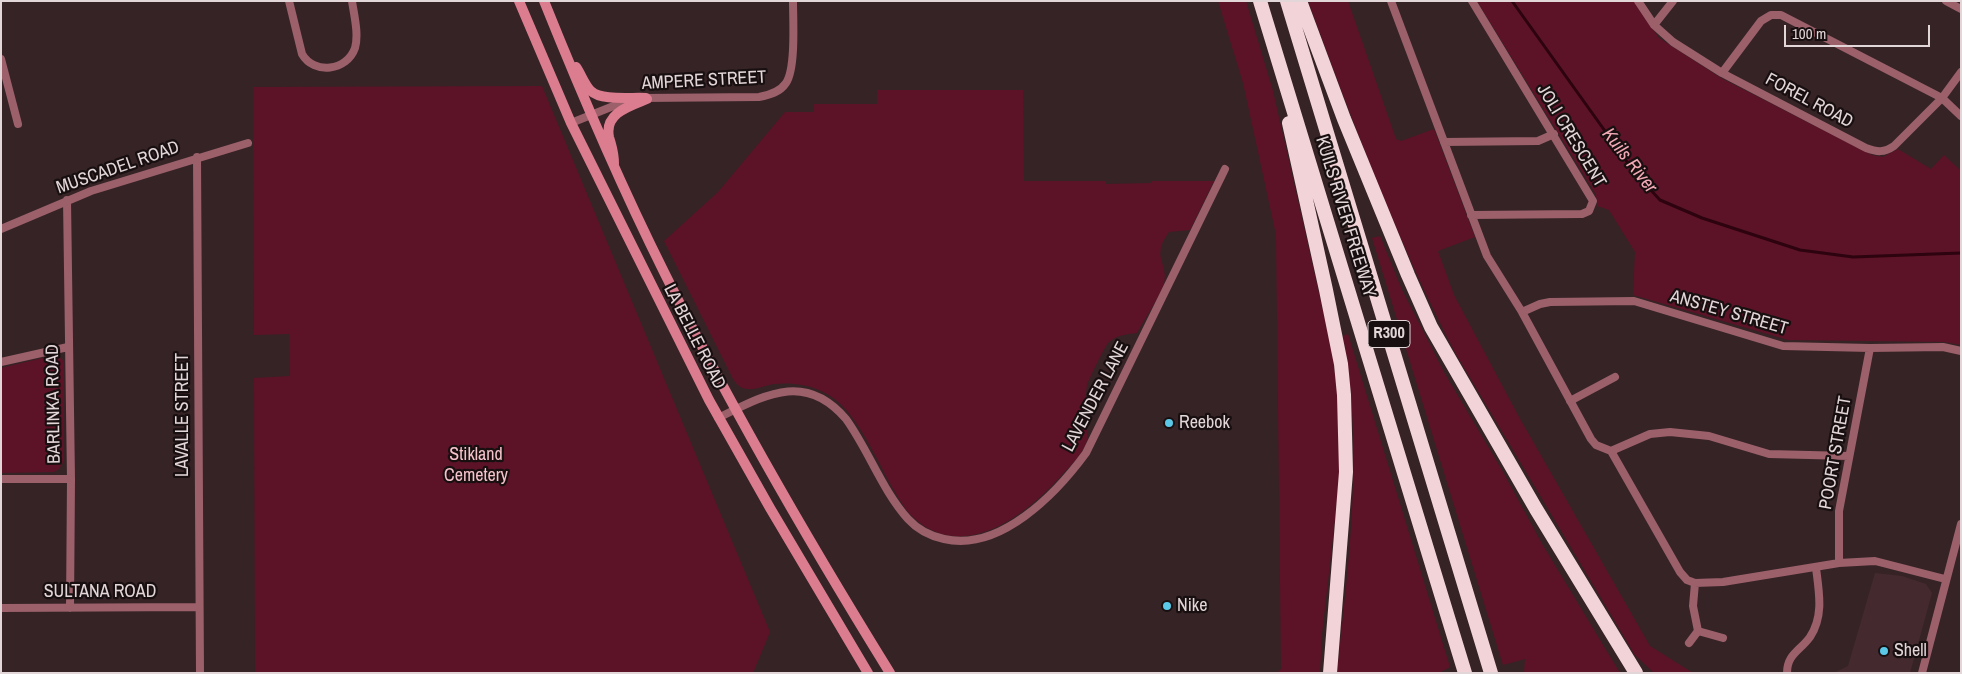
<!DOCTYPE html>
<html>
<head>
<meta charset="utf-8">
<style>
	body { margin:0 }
	#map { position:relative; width:1962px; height:674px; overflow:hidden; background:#362326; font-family:"Archivo Narrow",sans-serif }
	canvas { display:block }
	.frame { position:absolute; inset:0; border:2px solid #e3d6d8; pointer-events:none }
	.scale { position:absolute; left:1784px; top:25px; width:146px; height:22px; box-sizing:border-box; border:2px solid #e3d6d8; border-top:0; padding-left:6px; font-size:15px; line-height:18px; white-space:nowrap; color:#e3d6d8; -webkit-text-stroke:4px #180f10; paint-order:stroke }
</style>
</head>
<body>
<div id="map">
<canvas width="1962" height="674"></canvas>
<div class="frame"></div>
<div class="scale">100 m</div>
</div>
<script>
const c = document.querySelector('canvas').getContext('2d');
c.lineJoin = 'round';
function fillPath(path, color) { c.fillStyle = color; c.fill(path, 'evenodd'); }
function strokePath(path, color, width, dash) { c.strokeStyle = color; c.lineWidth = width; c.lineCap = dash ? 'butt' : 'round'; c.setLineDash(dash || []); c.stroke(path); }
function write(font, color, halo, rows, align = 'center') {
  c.font = font + ' "Archivo Narrow",sans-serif'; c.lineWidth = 4.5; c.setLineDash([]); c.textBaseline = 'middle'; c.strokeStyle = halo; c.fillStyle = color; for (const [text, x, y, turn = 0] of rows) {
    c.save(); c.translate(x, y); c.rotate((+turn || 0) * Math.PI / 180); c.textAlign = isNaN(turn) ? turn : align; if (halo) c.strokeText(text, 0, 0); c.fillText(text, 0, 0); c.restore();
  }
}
const built = new Path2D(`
	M 1875,573 L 1902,576 L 1926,584 L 1932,593 L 1910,673 L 1834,673 L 1848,666 Z`);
const green = new Path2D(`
	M 1218,1 L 1246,1 L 1273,91 L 1332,350 L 1339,405 L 1340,475 L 1322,634 L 1320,673 L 1277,673 L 1281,669 L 1276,235 L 1243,83 Z
	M 1308,1 L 1348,1 L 1396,139 L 1401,141 L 1434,129 L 1475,237 L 1438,251 L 1454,295 L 1519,417 L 1650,646 L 1693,673 L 1654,673 L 1635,655 L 1456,354 C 1397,241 1352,120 1308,1 Z
	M 1477,1 L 1634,1 L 1659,38 L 1721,78 L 1872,155 L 1883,157 L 1898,149 L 1931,169 L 1944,155 L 1961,171 L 1961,345 L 1944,342 L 1788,340 L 1633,295 L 1635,252 L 1609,210 L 1597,206 L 1597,200 L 1595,193 Z
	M 542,86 L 770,632 L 753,673 L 255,673 L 254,378 L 290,376 L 289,334 L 254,335 L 253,87 Z
	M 877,90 L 1023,90 L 1024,181 L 1106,181 L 1106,184 L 1151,183 L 1152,181 L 1214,181 L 1190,230 L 1169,232 C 1150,258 1169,262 1164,284 C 1161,294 1143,322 1137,333 C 1128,334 1117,335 1109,342 C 1106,344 1088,381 1087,385 C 1085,396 1086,409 1086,419 C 1086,431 1090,438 1084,448 C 1078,459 1068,468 1060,477 C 1025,516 963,563 914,518 C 904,509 899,498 892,487 C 878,462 866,434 848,412 C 830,389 802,381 774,384 C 766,385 756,390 748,389 C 741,389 737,385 733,379 L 664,241 L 718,192 L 785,112 L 814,112 L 814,104 L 877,104 Z
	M 1380,236 L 1402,290 L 1445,374 L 1503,472 L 1541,542 L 1620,673 L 1524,673 L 1525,659 L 1503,665 L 1372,238 Z
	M 1348,334 L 1450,667 L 1439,673 L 1337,673 C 1349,561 1364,448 1343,336 Z
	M 55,355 L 62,359 L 64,363 L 64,461 L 59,469 L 54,472 L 1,473 L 1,368 Z`);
const stream = new Path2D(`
	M 1512,1 L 1635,173 L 1660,200 L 1702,218 L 1800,250 L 1853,257 L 1961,253`);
const street = new Path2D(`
	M 289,1 L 302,54 C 314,75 347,71 355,48 C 359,34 354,15 352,1
	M 1391,1 L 1487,256 L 1522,312 L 1591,439 L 1596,445 L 1611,451 L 1680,572 L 1687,580 L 1695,583 L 1723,582 L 1839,563 L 1875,561 L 1945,579
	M 1638,1 L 1654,25 L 1673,42 L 1722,73 L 1866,148 C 1877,152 1884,153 1894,146 L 1942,98 L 1961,72
	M 1946,1 L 1961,9
	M 1654,25 L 1673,1
	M 1,59 L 18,124
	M 1722,73 L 1761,21 L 1771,15 L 1781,15 L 1942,98 L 1961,116
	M 643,98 L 759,97 C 770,95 780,92 786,83 C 796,69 793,19 793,1
	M 571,123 L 626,101
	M 1444,142 L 1538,141 L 1554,134
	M 197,157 L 200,673
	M 67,200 L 71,479 L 70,608
	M 1471,215 L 1582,214 L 1589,211 L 1593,201 L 1472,1
	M 1,229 L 91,191 L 248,143
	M 1522,312 L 1540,304 L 1550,302 L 1634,301 L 1783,346 L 1870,348 L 1943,347 L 1961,351
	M 1,362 L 68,347
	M 1570,401 L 1615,377
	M 718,418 C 765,395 805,371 846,419 C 869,451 882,490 908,519 C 918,530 930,536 944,539 C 1000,552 1056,494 1086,453 L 1225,169
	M 1611,451 L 1650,434 L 1670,432 L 1709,436 L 1769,454 L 1849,456
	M 1,479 L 71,479
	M 1839,563 L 1839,511 L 1870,348
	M 1695,583 L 1693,606 L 1698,631 L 1723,638
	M 1,608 L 199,607
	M 1689,643 L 1698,631
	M 1787,673 C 1787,654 1800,651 1810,637 C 1824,616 1819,592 1816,568
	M 1922,673 L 1961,524`);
const secondary = new Path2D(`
	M 519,1 L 571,123 L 709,400 L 770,508 L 868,673
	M 544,1 C 581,93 620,184 664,272 C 732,410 809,542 890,673
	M 576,67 C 581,74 585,86 591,91 C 601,101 632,97 646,98
	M 614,164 C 614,152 612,148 609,137 C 604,113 630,106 647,99`);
const highway = new Path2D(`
	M 1260,1 L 1465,673
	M 1287,1 L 1491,673
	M 1300,1 L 1344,119 L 1408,275 L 1431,327 L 1536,509 L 1636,673
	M 1289,123 L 1326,290 L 1341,364 L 1344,395 L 1346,472 L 1330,673`);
const markers = [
	[1169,423,5,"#5ac8e6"],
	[1167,606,5,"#5ac8e6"],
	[1884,651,5,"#5ac8e6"]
];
const shields = [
	[1389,334,42]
];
const shieldNames = [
	["R300",1389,334]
];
const streetNames = [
	["AMPERE STREET",704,81,-3],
	["FOREL ROAD",1809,101,28],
	["JOLI CRESCENT",1571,136,59],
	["MUSCADEL ROAD",118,168,-19],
	["KUILS RIVER FREEWAY",1345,217,73],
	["ANSTEY STREET",1729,313,16],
	["LA BELLE ROAD",694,337,63],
	["LAVENDER LANE",1096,397,-62],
	["BARLINKA ROAD",54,404,-91],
	["LAVALLE STREET",183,415,-90],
	["POORT STREET",1836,453,-80],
	["SULTANA ROAD",100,592]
];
const poiNames = [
	["Reebok",1179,423],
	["Nike",1177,606],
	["Shell",1894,651]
];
const parkNames = [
	["Stikland",476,455],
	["Cemetery",476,476]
];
const waterNames = [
	["Kuils River",1629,161,52]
];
fillPath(built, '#442a2f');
fillPath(green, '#5c1328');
strokePath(stream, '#2c030e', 3);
strokePath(street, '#9b606a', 8);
strokePath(secondary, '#db7d8f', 10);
strokePath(highway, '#f2d3d7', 14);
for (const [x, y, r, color] of markers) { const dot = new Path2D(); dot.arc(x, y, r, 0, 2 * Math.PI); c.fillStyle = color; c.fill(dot); strokePath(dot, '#180f10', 2); }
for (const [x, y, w] of shields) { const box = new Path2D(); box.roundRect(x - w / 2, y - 13.5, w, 27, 4); c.fillStyle = '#180f10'; c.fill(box); strokePath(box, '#e3d6d8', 1); }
write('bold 16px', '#e3d6d8', null, shieldNames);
write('18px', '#e3d6d8', '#180f10', streetNames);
write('18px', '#e3d6d8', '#180f10', poiNames, 'left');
write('18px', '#f5c3ca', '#180f10', parkNames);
write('italic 19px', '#f3aab6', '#180f10', waterNames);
</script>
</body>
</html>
